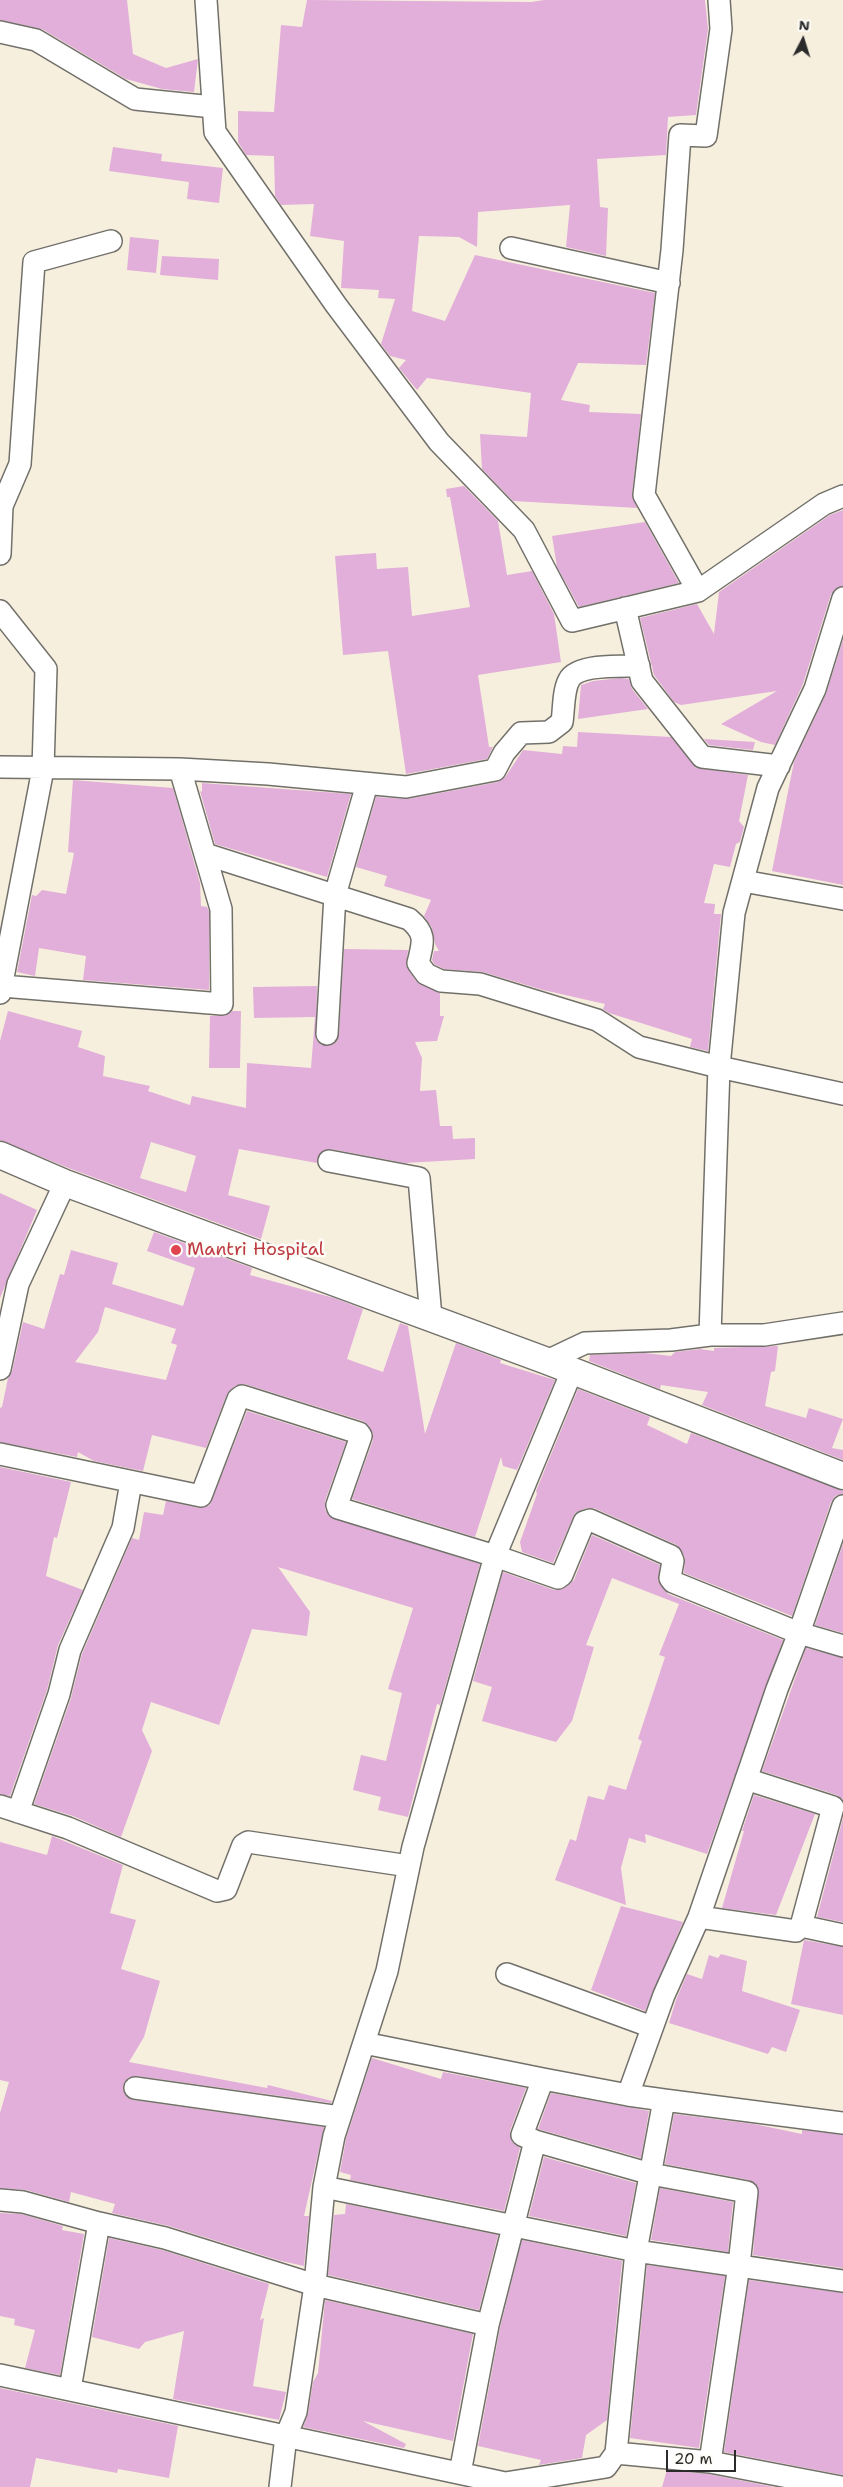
<!DOCTYPE html>
<html>
<head>
<meta charset="utf-8">
<style>
	body { margin:0 }
	#map { position:relative; width:843px; height:2487px; overflow:hidden; background:#f7efde; font-family:"Shantell Sans",sans-serif }
	canvas { display:block }
	.north { position:absolute; left:778px; top:15px; width:50px; height:50px; -webkit-text-stroke:4px #fdfcf7; paint-order:stroke; rotate:5deg; font-size:14px; font-weight:700; line-height:20px; text-align:center; color:#2b2b2b }
	.north::after { content:''; display:block; margin:auto; width:18px; height:22px; background:#2b2b2b; clip-path:polygon(50% 0,100% 100%,50% 72%,0 100%) }
	.scale { position:absolute; left:666px; top:2450px; width:70px; height:22px; box-sizing:border-box; border:2px solid #2b2b2b; border-top:0; padding-left:6px; font-size:15px; line-height:18px; white-space:nowrap; color:#2b2b2b; -webkit-text-stroke:4px #fdfcf7; paint-order:stroke }
</style>
</head>
<body>
<div id="map">
<canvas width="843" height="2487"></canvas>
<div class="north">N</div>
<div class="scale">20 m</div>
</div>
<script>
const c = document.querySelector('canvas').getContext('2d');
c.lineJoin = 'round';
function fillPath(path, color) { c.fillStyle = color; c.fill(path, 'evenodd'); }
function strokePath(path, color, width, dash) { c.strokeStyle = color; c.lineWidth = width; c.lineCap = dash ? 'butt' : 'round'; c.setLineDash(dash || []); c.stroke(path); }
function write(font, color, halo, rows, align = 'center') {
  c.font = font + ' "Shantell Sans",sans-serif'; c.lineWidth = 5; c.setLineDash([]); c.textBaseline = 'middle'; c.strokeStyle = halo; c.fillStyle = color; for (const [text, x, y, turn = 0] of rows) {
    c.save(); c.translate(x, y); c.rotate((+turn || 0) * Math.PI / 180); c.textAlign = isNaN(turn) ? turn : align; if (halo) c.strokeText(text, 0, 0); c.fillText(text, 0, 0); c.restore();
  }
}
const building = new Path2D(`
	M 0,0 L 127,0 L 133,54 L 166,68 L 198,59 L 194,92 L 162,89 L 126,79 L 42,29 L 0,20 Z
	M 307,0 L 531,2 L 544,0 L 705,0 L 708,29 L 696,115 L 668,117 L 666,155 L 597,159 L 600,207 L 608,208 L 606,256 L 566,247 L 570,205 L 478,212 L 477,247 L 459,237 L 419,236 L 412,311 L 445,321 L 475,255 L 655,293 L 646,365 L 578,363 L 561,400 L 590,405 L 589,412 L 641,414 L 632,494 L 637,508 L 513,501 L 482,469 L 480,434 L 527,437 L 531,393 L 427,378 L 417,390 L 399,368 L 406,360 L 390,356 L 381,344 L 395,299 L 378,298 L 379,290 L 341,288 L 344,241 L 310,236 L 314,204 L 281,205 L 275,196 L 274,156 L 246,155 L 238,142 L 238,111 L 274,112 L 281,25 L 302,27 Z
	M 113,147 L 162,154 L 161,161 L 223,168 L 219,203 L 187,199 L 189,182 L 109,171 Z
	M 130,237 L 159,240 L 156,273 L 127,270 Z
	M 162,256 L 219,259 L 218,280 L 160,275 Z
	M 464,486 L 498,521 L 507,575 L 532,571 L 554,614 L 561,662 L 478,675 L 489,747 L 493,747 L 487,759 L 406,774 L 388,651 L 343,655 L 335,556 L 376,553 L 377,569 L 408,567 L 412,616 L 470,607 L 450,497 L 447,497 L 446,489 Z
	M 843,510 L 843,586 L 835,589 L 831,594 L 803,684 L 775,745 L 761,742 L 721,724 L 777,691 L 681,705 L 674,702 L 654,675 L 640,618 L 697,604 L 714,634 L 719,592 L 830,515 Z
	M 645,522 L 679,583 L 579,607 L 557,567 L 552,536 Z
	M 843,640 L 843,885 L 772,871 L 794,762 L 826,694 Z
	M 621,678 L 629,679 L 632,689 L 648,709 L 578,719 L 581,685 L 593,681 Z
	M 578,732 L 671,737 L 696,768 L 748,775 L 739,821 L 744,827 L 740,842 L 736,844 L 730,867 L 714,864 L 704,903 L 715,904 L 714,914 L 721,914 L 708,1051 L 690,1047 L 692,1039 L 609,1013 L 603,1009 L 605,1004 L 543,990 L 483,972 L 444,969 L 434,964 L 432,960 L 434,951 L 439,951 L 435,944 L 432,928 L 424,916 L 431,900 L 384,886 L 387,876 L 356,867 L 376,797 L 408,799 L 498,782 L 506,776 L 523,750 L 562,754 L 563,746 L 577,747 Z
	M 704,739 L 755,742 L 753,750 L 709,745 Z
	M 73,780 L 173,788 L 200,883 L 201,906 L 207,907 L 209,911 L 209,990 L 83,980 L 86,956 L 39,948 L 35,976 L 17,972 L 32,895 L 36,896 L 42,890 L 66,894 L 74,853 L 68,852 Z
	M 202,783 L 351,794 L 327,877 L 215,844 L 200,791 L 202,792 Z
	M 344,949 L 408,950 L 406,966 L 416,981 L 440,993 L 440,1016 L 444,1016 L 437,1041 L 415,1042 L 422,1058 L 420,1091 L 436,1090 L 440,1126 L 452,1126 L 453,1139 L 475,1138 L 475,1159 L 405,1163 L 331,1149 L 320,1153 L 317,1163 L 239,1149 L 228,1195 L 270,1206 L 261,1239 L 71,1169 L 0,1140 L 0,1041 L 8,1011 L 82,1031 L 78,1047 L 105,1056 L 103,1076 L 150,1086 L 148,1091 L 190,1105 L 192,1096 L 246,1108 L 247,1063 L 311,1068 L 315,1017 L 254,1018 L 253,987 L 317,986 L 316,1039 L 321,1045 L 332,1045 L 337,1041 L 339,1035 ZM 151,1142 L 196,1156 L 186,1192 L 140,1178 Z
	M 232,1011 L 241,1011 L 240,1068 L 209,1068 L 210,1016 L 227,1015 Z
	M 0,1193 L 37,1210 L 0,1298 Z
	M 154,1232 L 252,1268 L 250,1275 L 334,1298 L 363,1309 L 347,1359 L 383,1372 L 400,1323 L 408,1326 L 425,1434 L 456,1343 L 501,1360 L 500,1363 L 555,1380 L 517,1470 L 503,1466 L 501,1457 L 475,1537 L 352,1499 L 373,1440 L 373,1434 L 369,1426 L 363,1421 L 245,1384 L 235,1386 L 227,1394 L 206,1448 L 152,1435 L 143,1471 L 94,1461 L 78,1452 L 77,1457 L 0,1442 L 0,1408 L 2,1407 L 8,1378 L 12,1372 L 23,1322 L 44,1329 L 60,1274 L 64,1275 L 71,1250 L 118,1263 L 112,1284 L 183,1306 L 195,1268 L 147,1251 ZM 105,1307 L 176,1329 L 171,1343 L 177,1345 L 166,1380 L 75,1362 L 98,1332 Z
	M 778,1346 L 775,1371 L 771,1372 L 765,1406 L 806,1418 L 809,1408 L 843,1419 L 832,1448 L 843,1450 L 843,1460 L 702,1405 L 708,1392 L 661,1385 L 660,1389 L 589,1361 L 590,1355 L 645,1353 L 671,1356 L 675,1352 L 700,1349 L 714,1351 L 714,1348 Z
	M 578,1389 L 650,1417 L 647,1425 L 687,1444 L 691,1433 L 843,1491 L 843,1494 L 835,1496 L 831,1502 L 792,1616 L 684,1573 L 685,1557 L 677,1545 L 594,1508 L 586,1508 L 575,1513 L 553,1563 L 522,1552 L 520,1542 L 537,1494 L 536,1491 Z
	M 247,1411 L 346,1442 L 325,1501 L 325,1509 L 330,1517 L 480,1564 L 440,1705 L 437,1704 L 408,1817 L 378,1810 L 381,1797 L 353,1790 L 361,1755 L 386,1761 L 402,1693 L 388,1689 L 413,1608 L 278,1567 L 310,1612 L 307,1636 L 252,1629 L 219,1725 L 151,1702 L 142,1730 L 152,1751 L 121,1837 L 73,1816 L 34,1804 L 71,1698 L 82,1654 L 132,1538 L 139,1540 L 144,1512 L 163,1515 L 166,1501 L 199,1508 L 210,1505 Z
	M 0,1467 L 71,1482 L 57,1538 L 54,1537 L 46,1576 L 83,1590 L 58,1645 L 47,1690 L 10,1796 L 0,1794 Z
	M 592,1535 L 660,1565 L 658,1581 L 668,1594 L 783,1640 L 707,1854 L 645,1834 L 646,1843 L 629,1838 L 621,1868 L 626,1905 L 555,1880 L 570,1839 L 576,1841 L 588,1796 L 604,1800 L 609,1785 L 626,1790 L 642,1741 L 638,1739 L 665,1657 L 659,1655 L 679,1604 L 612,1578 L 586,1645 L 594,1647 L 572,1721 L 556,1742 L 482,1721 L 492,1687 L 473,1681 L 503,1572 L 554,1590 L 565,1588 L 574,1580 Z
	M 843,1544 L 843,1633 L 815,1625 Z
	M 806,1648 L 843,1658 L 843,1800 L 837,1795 L 762,1771 Z
	M 754,1795 L 815,1814 L 776,1915 L 722,1908 L 744,1831 L 742,1831 Z
	M 843,1818 L 843,1922 L 817,1917 Z
	M 52,1836 L 123,1865 L 110,1913 L 136,1920 L 121,1969 L 160,1981 L 144,2037 L 129,2062 L 267,2088 L 268,2085 L 332,2101 L 331,2103 L 137,2076 L 130,2077 L 123,2086 L 124,2093 L 133,2100 L 324,2127 L 304,2216 L 309,2216 L 304,2266 L 281,2261 L 169,2226 L 112,2213 L 115,2204 L 71,2192 L 69,2202 L 26,2190 L 0,2188 L 0,2113 L 9,2082 L 0,2080 L 0,1842 L 47,1855 Z
	M 621,1906 L 683,1922 L 645,2011 L 591,1990 Z
	M 804,1940 L 843,1947 L 843,2015 L 791,2004 Z
	M 721,1954 L 747,1961 L 742,1991 L 800,2010 L 786,2052 L 772,2047 L 768,2054 L 669,2023 L 676,2000 L 687,1974 L 702,1979 L 709,1955 L 718,1958 Z
	M 372,2058 L 441,2079 L 443,2072 L 526,2088 L 510,2131 L 512,2142 L 520,2148 L 504,2211 L 350,2180 L 351,2175 L 340,2172 L 346,2139 Z
	M 551,2093 L 649,2111 L 641,2158 L 538,2129 Z
	M 674,2114 L 754,2124 L 802,2134 L 802,2130 L 843,2135 L 843,2268 L 753,2255 L 758,2187 L 749,2180 L 665,2164 Z
	M 544,2157 L 636,2183 L 626,2236 L 529,2216 Z
	M 660,2188 L 733,2202 L 728,2252 L 651,2240 Z
	M 346,2204 L 498,2235 L 479,2310 L 328,2275 L 334,2215 L 345,2214 Z
	M 0,2213 L 21,2214 L 63,2226 L 62,2230 L 84,2234 L 60,2375 L 25,2368 L 35,2330 L 14,2325 L 15,2319 L 0,2316 Z
	M 109,2238 L 162,2250 L 269,2284 L 260,2320 L 264,2318 L 253,2386 L 286,2392 L 279,2420 L 173,2399 L 184,2331 L 145,2342 L 139,2349 L 92,2337 Z
	M 522,2240 L 622,2261 L 607,2420 L 586,2435 L 582,2458 L 539,2465 L 541,2460 L 478,2446 L 500,2328 Z
	M 647,2265 L 725,2276 L 699,2448 L 630,2438 Z
	M 749,2280 L 843,2293 L 843,2475 L 724,2452 Z
	M 325,2300 L 473,2334 L 453,2441 L 363,2421 L 406,2444 L 404,2448 L 303,2427 L 308,2414 L 313,2382 L 318,2373 Z
	M 0,2388 L 178,2426 L 169,2478 L 118,2469 L 117,2473 L 36,2458 L 30,2487 L 0,2487 Z
	M 667,2470 L 708,2474 L 774,2487 L 662,2487 Z`);
const minor = new Path2D(`
	M 206,0 L 215,132 L 336,305 L 439,442 L 524,530 L 572,621 L 698,591 L 824,504 L 843,496
	M 0,32 L 36,40 L 135,99 L 213,107
	M 511,248 L 669,283
	M 0,505 L 2,506 L 0,554
	M 2,506 L 20,464 L 34,262 L 111,241
	M 698,591 L 644,495 L 672,250 L 680,135 L 706,136 L 721,29 L 719,0
	M 625,608 L 642,681 L 702,757 L 779,766
	M 0,611 L 46,669 L 43,769 L 0,993
	M 0,767 L 180,769 L 268,774 L 406,787 L 495,770 L 504,753 L 521,733 L 549,732 L 562,722 C 564,709 563,691 569,680 C 577,664 623,666 639,666
	M 205,854 L 409,919 C 427,934 423,942 418,963 L 426,974 L 441,981 L 480,984 L 597,1020 L 639,1047 L 719,1067 L 843,1094
	M 743,881 L 843,899
	M 2,986 L 222,1004 L 221,909 L 180,769
	M 327,1034 L 335,895 L 367,784
	M 329,1161 L 419,1178 L 431,1318
	M 710,1335 L 719,1067 L 734,913 L 768,788 L 815,689 L 843,598
	M 547,1361 L 585,1343 L 671,1340 L 710,1335 L 764,1335 L 843,1323
	M 0,1369 L 18,1284 L 65,1183
	M 0,1454 L 201,1496 L 238,1399 L 242,1396 L 359,1433 L 361,1436 L 337,1505 L 338,1508 L 495,1556 L 558,1578 L 562,1575 L 584,1522 L 590,1520 L 671,1556 L 673,1561 L 670,1578 L 673,1582 L 799,1633 L 843,1646
	M 0,1806 L 68,1828 L 217,1891 L 226,1889 L 243,1845 L 248,1842 L 409,1866
	M 18,1812 L 59,1694 L 70,1650 L 123,1528 L 131,1482
	M 699,1917 L 796,1931 L 801,1926 L 833,1807 L 746,1779
	M 801,1926 L 843,1935
	M 507,1974 L 652,2027
	M 364,2043 L 543,2079
	M 135,2088 L 340,2117
	M 664,2100 L 843,2123
	M 535,2141 L 651,2174 L 747,2192 L 739,2265 L 710,2462
	M 324,2187 L 636,2251 L 843,2281
	M 0,2200 L 23,2202 L 99,2223 L 165,2238 L 315,2285 L 488,2325
	M 0,2375 L 505,2483 L 606,2467 L 616,2453 L 636,2251 L 664,2100 L 628,2095 L 664,1995 L 699,1917 L 777,1689 L 799,1633 L 843,1506
	M 70,2389 L 99,2223
	M 616,2453 L 710,2462 L 841,2487
	M 460,2473 L 488,2325 L 535,2141 L 522,2135 L 543,2079 L 628,2095
	M 280,2487 L 286,2436 L 296,2412 L 315,2285 L 324,2187 L 334,2136 L 387,1971 L 413,1847 L 495,1556 L 572,1371`);
const tertiary = new Path2D(`
	M 0,1155 L 65,1183 L 547,1361 L 843,1476`);
const markers = [
	[176,1250,6,"#e0444e"]
];
const healthNames = [
	["Mantri Hospital",187,1250]
];
fillPath(building, '#e1afd9');
strokePath(minor, '#72706a', 24);
strokePath(tertiary, '#72706a', 29);
strokePath(minor, '#fff', 21);
strokePath(tertiary, '#fff', 26);
for (const [x, y, r, color] of markers) { const dot = new Path2D(); dot.arc(x, y, r, 0, 2 * Math.PI); c.fillStyle = color; c.fill(dot); strokePath(dot, '#fdfcf7', 2); }
write('18px', '#be3a42', '#fdfcf7', healthNames, 'left');
</script>
</body>
</html>
